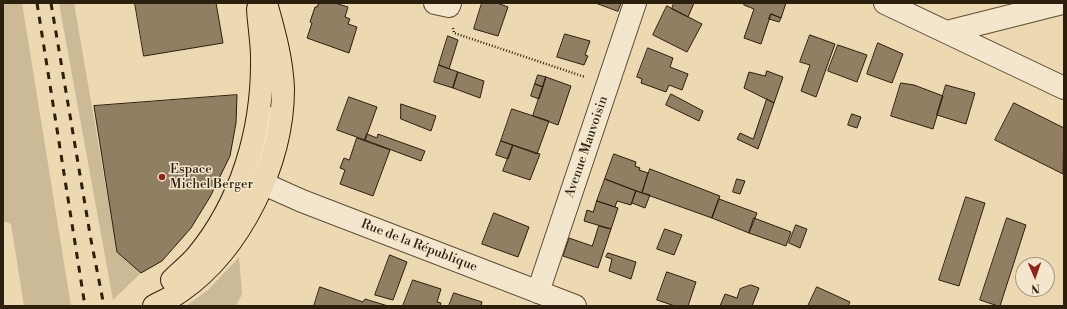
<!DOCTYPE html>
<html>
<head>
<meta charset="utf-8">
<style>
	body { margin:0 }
	#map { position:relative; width:1067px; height:309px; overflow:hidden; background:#ecd8b1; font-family:"Libre Bodoni",serif }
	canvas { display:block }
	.frame { position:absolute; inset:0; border:4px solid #2d1f0e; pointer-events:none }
	.north { position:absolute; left:1015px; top:257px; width:40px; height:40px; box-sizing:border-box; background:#f3e6cc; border:1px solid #a49680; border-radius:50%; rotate:178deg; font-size:11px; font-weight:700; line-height:16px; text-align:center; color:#2d1f0e }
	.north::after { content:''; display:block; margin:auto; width:14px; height:18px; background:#8f2418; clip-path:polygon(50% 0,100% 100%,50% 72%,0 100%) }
</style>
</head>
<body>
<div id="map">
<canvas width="1067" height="309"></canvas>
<div class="frame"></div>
<div class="north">N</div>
</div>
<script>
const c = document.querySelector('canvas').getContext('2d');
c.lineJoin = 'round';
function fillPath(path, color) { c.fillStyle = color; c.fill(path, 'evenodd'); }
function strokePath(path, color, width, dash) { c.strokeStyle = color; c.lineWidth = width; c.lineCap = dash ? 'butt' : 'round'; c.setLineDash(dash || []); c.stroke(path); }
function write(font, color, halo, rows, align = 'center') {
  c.font = font + ' "Libre Bodoni",serif'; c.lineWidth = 3; c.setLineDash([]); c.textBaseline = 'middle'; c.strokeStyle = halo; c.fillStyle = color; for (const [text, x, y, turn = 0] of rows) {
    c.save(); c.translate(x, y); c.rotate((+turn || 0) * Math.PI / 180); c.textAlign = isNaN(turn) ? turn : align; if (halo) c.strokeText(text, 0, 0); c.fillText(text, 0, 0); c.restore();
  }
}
const green = new Path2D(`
	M 3,3 L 22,3 L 71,306 L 24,306 L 11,224 L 3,221 Z
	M 59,3 L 74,3 L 117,252 L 141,273 L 113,300 Z
	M 239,257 L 242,294 L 236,306 L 186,306 L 208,290 Z`);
const building = new Path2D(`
	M 135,3 L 216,3 L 223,43 L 144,56 Z
	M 319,3 L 335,3 L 348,7 L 345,17 L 350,19 L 348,24 L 357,27 L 349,53 L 307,38 L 312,23 L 310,22 L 315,7 L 317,7 Z
	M 482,3 L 497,3 L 508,7 L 498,36 L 474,29 Z
	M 596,3 L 621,3 L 618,11 Z
	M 674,3 L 694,3 L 688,17 L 672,9 Z
	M 745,3 L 786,3 L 781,18 L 771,14 L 761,44 L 744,38 L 754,9 L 744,5 Z
	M 667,6 L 702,24 L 687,52 L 653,35 Z
	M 771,14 L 781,18 L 779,22 L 769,19 Z
	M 565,34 L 590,41 L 585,55 L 588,56 L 584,65 L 557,57 Z
	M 810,35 L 835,44 L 816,97 L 801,91 L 810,65 L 800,62 Z
	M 448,36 L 458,40 L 449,69 L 439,65 Z
	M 878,43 L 903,54 L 892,83 L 867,74 Z
	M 838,45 L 867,55 L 857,82 L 828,71 Z
	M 648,48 L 673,58 L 670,67 L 688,74 L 682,90 L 669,85 L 666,92 L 641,83 L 642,79 L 637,77 Z
	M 439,65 L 458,72 L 453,88 L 434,82 Z
	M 767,71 L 783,77 L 774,103 L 744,88 L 749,72 L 765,76 Z
	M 458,72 L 484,81 L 480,98 L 453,88 Z
	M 538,75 L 546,77 L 543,87 L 535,84 Z
	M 546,77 L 571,86 L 558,125 L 533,116 Z
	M 901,83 L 914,85 L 943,96 L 933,129 L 891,116 Z
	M 535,84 L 543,87 L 539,99 L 531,96 Z
	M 946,85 L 975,93 L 966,124 L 937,115 Z
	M 671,94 L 703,111 L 699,121 L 666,105 Z
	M 237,95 L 236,123 L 230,156 L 210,197 L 191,228 L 162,261 L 141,273 L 117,252 L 94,106 Z
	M 349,97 L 377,107 L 365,140 L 337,130 Z
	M 767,99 L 774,103 L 758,149 L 737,139 L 740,133 L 753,139 Z
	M 1014,103 L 1064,128 L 1063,174 L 995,140 Z
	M 401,104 L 436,116 L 431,131 L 401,119 Z
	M 512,109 L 549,121 L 537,154 L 501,141 Z
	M 852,114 L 861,117 L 857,128 L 848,125 Z
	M 367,134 L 377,138 L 378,134 L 425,151 L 421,161 L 365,140 Z
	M 357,138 L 390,150 L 373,196 L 340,184 L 345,170 L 340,168 L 344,158 L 349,160 Z
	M 501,141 L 513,145 L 508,159 L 496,155 Z
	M 513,145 L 540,154 L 530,180 L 503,171 Z
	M 614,154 L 636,162 L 635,166 L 640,168 L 639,170 L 648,173 L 642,193 L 605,179 Z
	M 650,169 L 720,196 L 712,218 L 642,193 Z
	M 605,179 L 636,191 L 631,205 L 617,201 L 615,207 L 597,201 Z
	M 737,179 L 745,181 L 740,194 L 733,192 Z
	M 636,191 L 650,195 L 645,208 L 632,203 Z
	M 966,197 L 985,203 L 959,286 L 939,280 Z
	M 719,199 L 757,213 L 749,233 L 712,218 Z
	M 597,201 L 618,208 L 611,229 L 584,221 L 587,210 L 593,212 Z
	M 494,213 L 529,227 L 518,257 L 482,244 Z
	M 754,218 L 791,232 L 786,246 L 749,233 Z
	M 1007,218 L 1026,225 L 1000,306 L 998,306 L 980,300 Z
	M 796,225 L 807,229 L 800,248 L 789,243 Z
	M 599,226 L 611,229 L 598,268 L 563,256 L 569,238 L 592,246 Z
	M 665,229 L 682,235 L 674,255 L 657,249 Z
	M 608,253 L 636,262 L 631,279 L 609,271 L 612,259 L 606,257 Z
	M 390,255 L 407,262 L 393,300 L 375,295 Z
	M 667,272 L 696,282 L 688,306 L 675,306 L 657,300 Z
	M 413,280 L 441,289 L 437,302 L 441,303 L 440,306 L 403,306 Z
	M 751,285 L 759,288 L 752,306 L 720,306 L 725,294 L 737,298 L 740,289 Z
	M 320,287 L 363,302 L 365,299 L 388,306 L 314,306 Z
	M 817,287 L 850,302 L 848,306 L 808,306 Z
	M 454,293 L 482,302 L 481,306 L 449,306 Z`);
const path = new Path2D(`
	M 453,28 L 454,33 L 585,77`);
const minor = new Path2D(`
	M 435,3 L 449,6 L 450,3
	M 885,3 L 1064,88
	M 947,32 L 1062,3
	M 263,115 L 264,184 L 302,201 L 575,306
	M 538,292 L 635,3`);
const major = new Path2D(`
	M 172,280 C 180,272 189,265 196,257 C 242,202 263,129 262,58 C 262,42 259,26 258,9
	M 154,306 C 163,301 173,297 181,291 C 241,249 283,163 283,89 C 282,59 274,32 266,3`);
const rail = new Path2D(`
	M 37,3 L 85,306
	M 51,3 L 91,240 L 104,306`);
const markers = [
	[162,177,4,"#8f2418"]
];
const streetNames = [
	["Avenue Mauvoisin",587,147,-71],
	["Rue de la République",419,246,21]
];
const poiNames = [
	["Espace",170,170],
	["Michel Berger",170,185]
];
fillPath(green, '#ccb995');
fillPath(building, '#907f63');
strokePath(building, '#2d1f0e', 1);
strokePath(minor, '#5d4d37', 24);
strokePath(major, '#2d1f0e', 24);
strokePath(path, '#2d1f0e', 2.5, [1, 2]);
strokePath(minor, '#f3e6cc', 22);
strokePath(major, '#ecd8b1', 22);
strokePath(rail, '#2d1f0e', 3, [7, 7]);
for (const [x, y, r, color] of markers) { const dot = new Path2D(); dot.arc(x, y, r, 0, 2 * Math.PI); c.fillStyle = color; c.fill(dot); strokePath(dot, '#f3e6cc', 1.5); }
write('13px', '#2d1f0e', '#f3e6cc', streetNames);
write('13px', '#2d1f0e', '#f3e6cc', poiNames, 'left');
</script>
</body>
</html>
